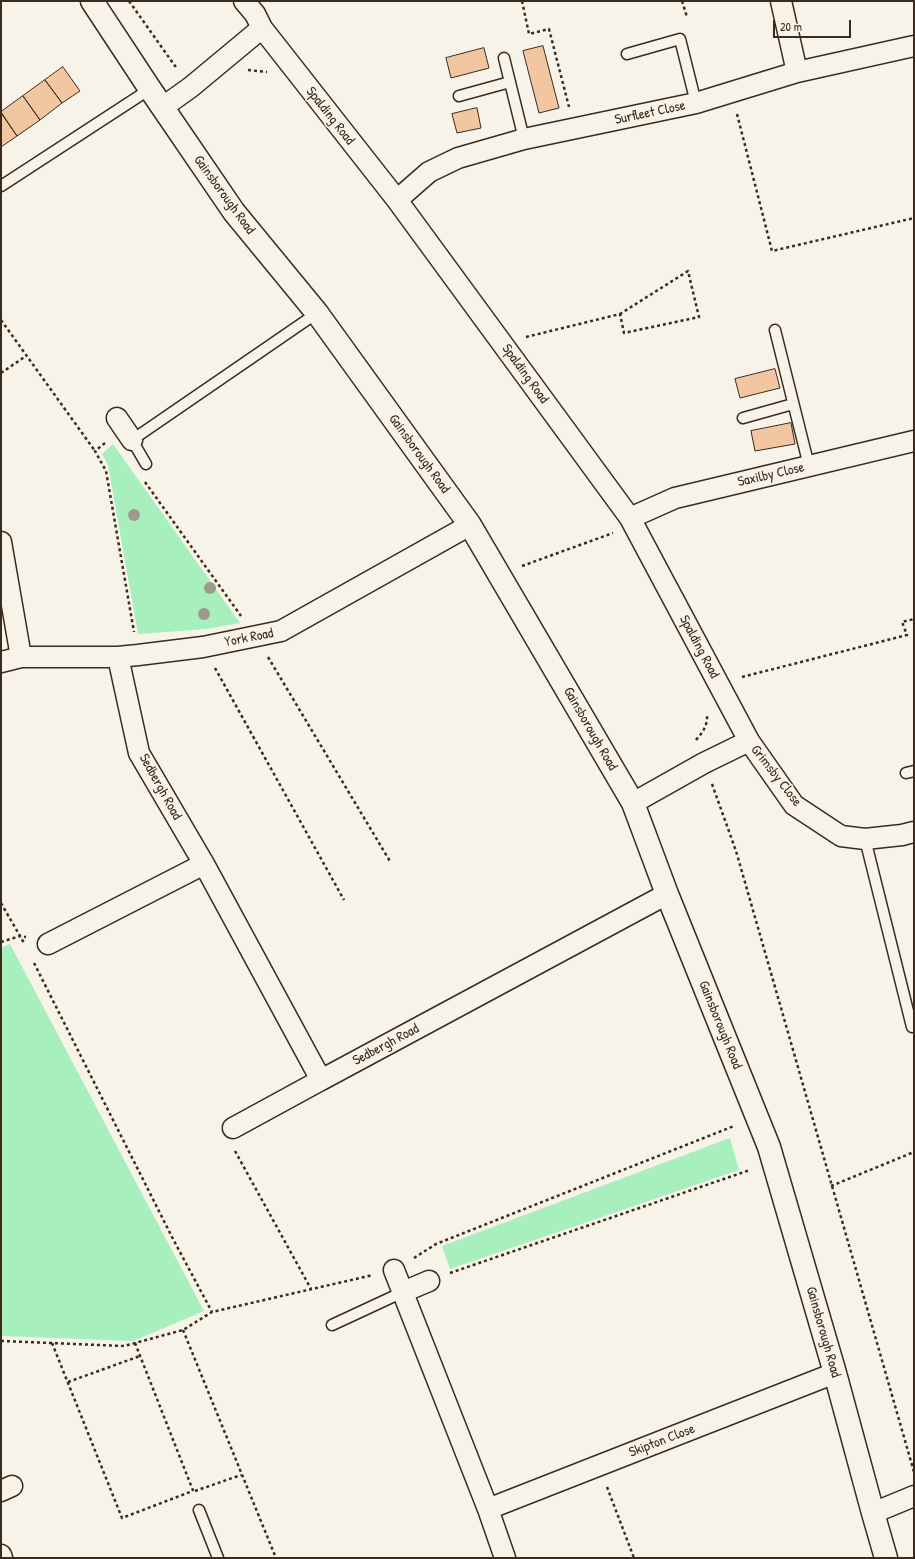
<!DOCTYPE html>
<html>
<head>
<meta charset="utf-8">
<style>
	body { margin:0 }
	#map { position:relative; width:915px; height:1559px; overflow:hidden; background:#f7f3e8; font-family:"Patrick Hand",sans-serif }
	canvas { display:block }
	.frame { position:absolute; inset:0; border:2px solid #3b2a1e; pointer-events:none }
	.scale { position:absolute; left:773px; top:20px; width:78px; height:18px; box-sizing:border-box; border:2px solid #3b2a1e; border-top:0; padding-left:5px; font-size:12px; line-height:14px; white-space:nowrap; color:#3b2a1e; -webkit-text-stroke:3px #f7f3e8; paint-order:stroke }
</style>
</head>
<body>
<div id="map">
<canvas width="915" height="1559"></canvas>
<div class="frame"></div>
<div class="scale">20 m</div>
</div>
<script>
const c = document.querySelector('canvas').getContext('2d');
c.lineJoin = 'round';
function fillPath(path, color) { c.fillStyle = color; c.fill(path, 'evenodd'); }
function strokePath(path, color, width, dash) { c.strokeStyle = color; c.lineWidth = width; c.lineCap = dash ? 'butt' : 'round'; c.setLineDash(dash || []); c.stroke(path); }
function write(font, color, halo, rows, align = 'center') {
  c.font = font + ' "Patrick Hand",sans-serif'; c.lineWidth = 3.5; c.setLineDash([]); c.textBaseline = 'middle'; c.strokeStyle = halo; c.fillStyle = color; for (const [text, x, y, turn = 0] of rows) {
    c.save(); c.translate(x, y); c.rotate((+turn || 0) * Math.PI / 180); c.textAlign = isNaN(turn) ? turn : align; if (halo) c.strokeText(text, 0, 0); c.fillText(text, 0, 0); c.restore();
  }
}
const green = new Path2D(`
	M 113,444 L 240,623 L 206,629 L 138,634 L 108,465 L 102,454 Z
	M 10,944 L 204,1311 L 133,1341 L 1,1336 L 1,948 Z
	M 730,1138 L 739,1170 L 450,1269 L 442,1246 Z`);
const building = new Path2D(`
	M 543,46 L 559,108 L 539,113 L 523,51 Z
	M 484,48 L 489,68 L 451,78 L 446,58 Z
	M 63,67 L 80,91 L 62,103 L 45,80 Z
	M 45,80 L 62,103 L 40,120 L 23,96 Z
	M 23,96 L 40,120 L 17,136 L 1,112 Z
	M 477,108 L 481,128 L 457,133 L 452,114 Z
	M 1,113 L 17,136 L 1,147 Z
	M 775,369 L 780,388 L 740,398 L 735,379 Z
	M 791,423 L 795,444 L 755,451 L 751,431 Z`);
const path = new Path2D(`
	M 129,1 L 175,66 L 179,65
	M 522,1 L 529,34 L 549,29 L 569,107
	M 682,1 L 687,17
	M 248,70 L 267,72
	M 737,114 L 772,251 L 914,218
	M 1,320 L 95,451
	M 526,337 L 620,314 L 624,333 L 699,317 L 688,271 L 620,314
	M 1,373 L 26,356
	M 105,443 L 95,451 L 106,471 L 134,632
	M 145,482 L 241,616
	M 522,566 L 613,533
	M 268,657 L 391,863
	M 215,668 L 344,900
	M 742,677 L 907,635 L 902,622 L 914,619
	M 696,740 C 703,732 708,725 707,714
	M 712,784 L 736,851 L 914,1472
	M 1,903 L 24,943
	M 1,942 L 20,936 L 26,937
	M 34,963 L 173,1239 L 212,1312
	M 235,1151 L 311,1289
	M 831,1186 L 914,1152
	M 414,1258 L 436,1244 L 734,1126
	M 450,1273 L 750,1170
	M 183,1330 L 276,1558
	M 1,1341 L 124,1346 L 183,1330 L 212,1312 L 373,1275
	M 52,1343 L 122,1518 L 190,1492
	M 135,1343 L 194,1493
	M 68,1382 L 140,1356
	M 607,1487 L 634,1558
	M 195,1491 L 241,1475`);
const service = new Path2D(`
	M 627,54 L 680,39 L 696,103
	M 504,58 L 524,139
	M 459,96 L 510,82
	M 1,186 L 150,89
	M 775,330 L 809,466
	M 743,418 L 793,404
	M 146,464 L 132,440 L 317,313
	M 906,773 L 914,771
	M 865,839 L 912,1027
	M 332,1325 L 403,1292
	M 199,1510 L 218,1558`);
const minor = new Path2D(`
	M 244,1 L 255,14 L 262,28
	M 781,1 L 797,72
	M 163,107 L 191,87 L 262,28 L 397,200 L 630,518 L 749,741 L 704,763 L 633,803
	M 397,200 L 429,172 L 458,158 L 524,139 L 696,103 L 797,72 L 914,46
	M 117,418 L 132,440
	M 630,518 L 675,498 L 914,441
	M 1,542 L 21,657
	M 118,657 L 139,753 L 204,864 L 321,1080 L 667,894
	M 1,662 L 21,657 L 118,657 L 138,655 L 203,647 L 281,631 L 470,525
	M 749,741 L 794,805 L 841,836 L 865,839 L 902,835 L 914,832
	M 48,944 L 204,864
	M 233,1128 L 321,1080
	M 394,1270 L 488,1509
	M 403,1292 L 429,1281
	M 1,1491 L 12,1486
	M 873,1513 L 914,1496
	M 1,1555 L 2,1558
	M 505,1558 L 488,1509 L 835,1373`);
const tertiary = new Path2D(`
	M 92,1 L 150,89 L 234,212 L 317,313 L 470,525 L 633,803 L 667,894 L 769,1147 L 835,1373 L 873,1513 L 886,1558`);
const trees = [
	[134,515],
	[210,588],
	[204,614]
];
const streetNames = [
	["Surfleet Close",650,113,-12],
	["Spalding Road",330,116,52],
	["Gainsborough Road",224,195,54],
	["Spalding Road",525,374,54],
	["Gainsborough Road",419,454,54],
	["Saxilby Close",771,475,-13],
	["York Road",249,638,-11],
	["Spalding Road",699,647,62],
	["Gainsborough Road",590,729,60],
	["Grimsby Close",776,776,52],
	["Sedbergh Road",160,787,61],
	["Gainsborough Road",720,1025,68],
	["Sedbergh Road",386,1045,-28],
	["Gainsborough Road",823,1332,74],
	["Skipton Close",662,1441,-21]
];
fillPath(green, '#a7efbd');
fillPath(building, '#f3c6a2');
strokePath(building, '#3b2a1e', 1);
strokePath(service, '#3b2a1e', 13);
strokePath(minor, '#3b2a1e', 23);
strokePath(tertiary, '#3b2a1e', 25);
strokePath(path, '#3b2a1e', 2.5, [3, 3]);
strokePath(service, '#f7f3e8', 10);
strokePath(minor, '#f7f3e8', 20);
strokePath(tertiary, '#f7f3e8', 22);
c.fillStyle = '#9c9a8a';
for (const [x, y] of trees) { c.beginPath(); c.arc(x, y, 6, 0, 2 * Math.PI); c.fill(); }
write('14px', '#3b2a1e', '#f7f3e8', streetNames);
</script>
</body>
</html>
